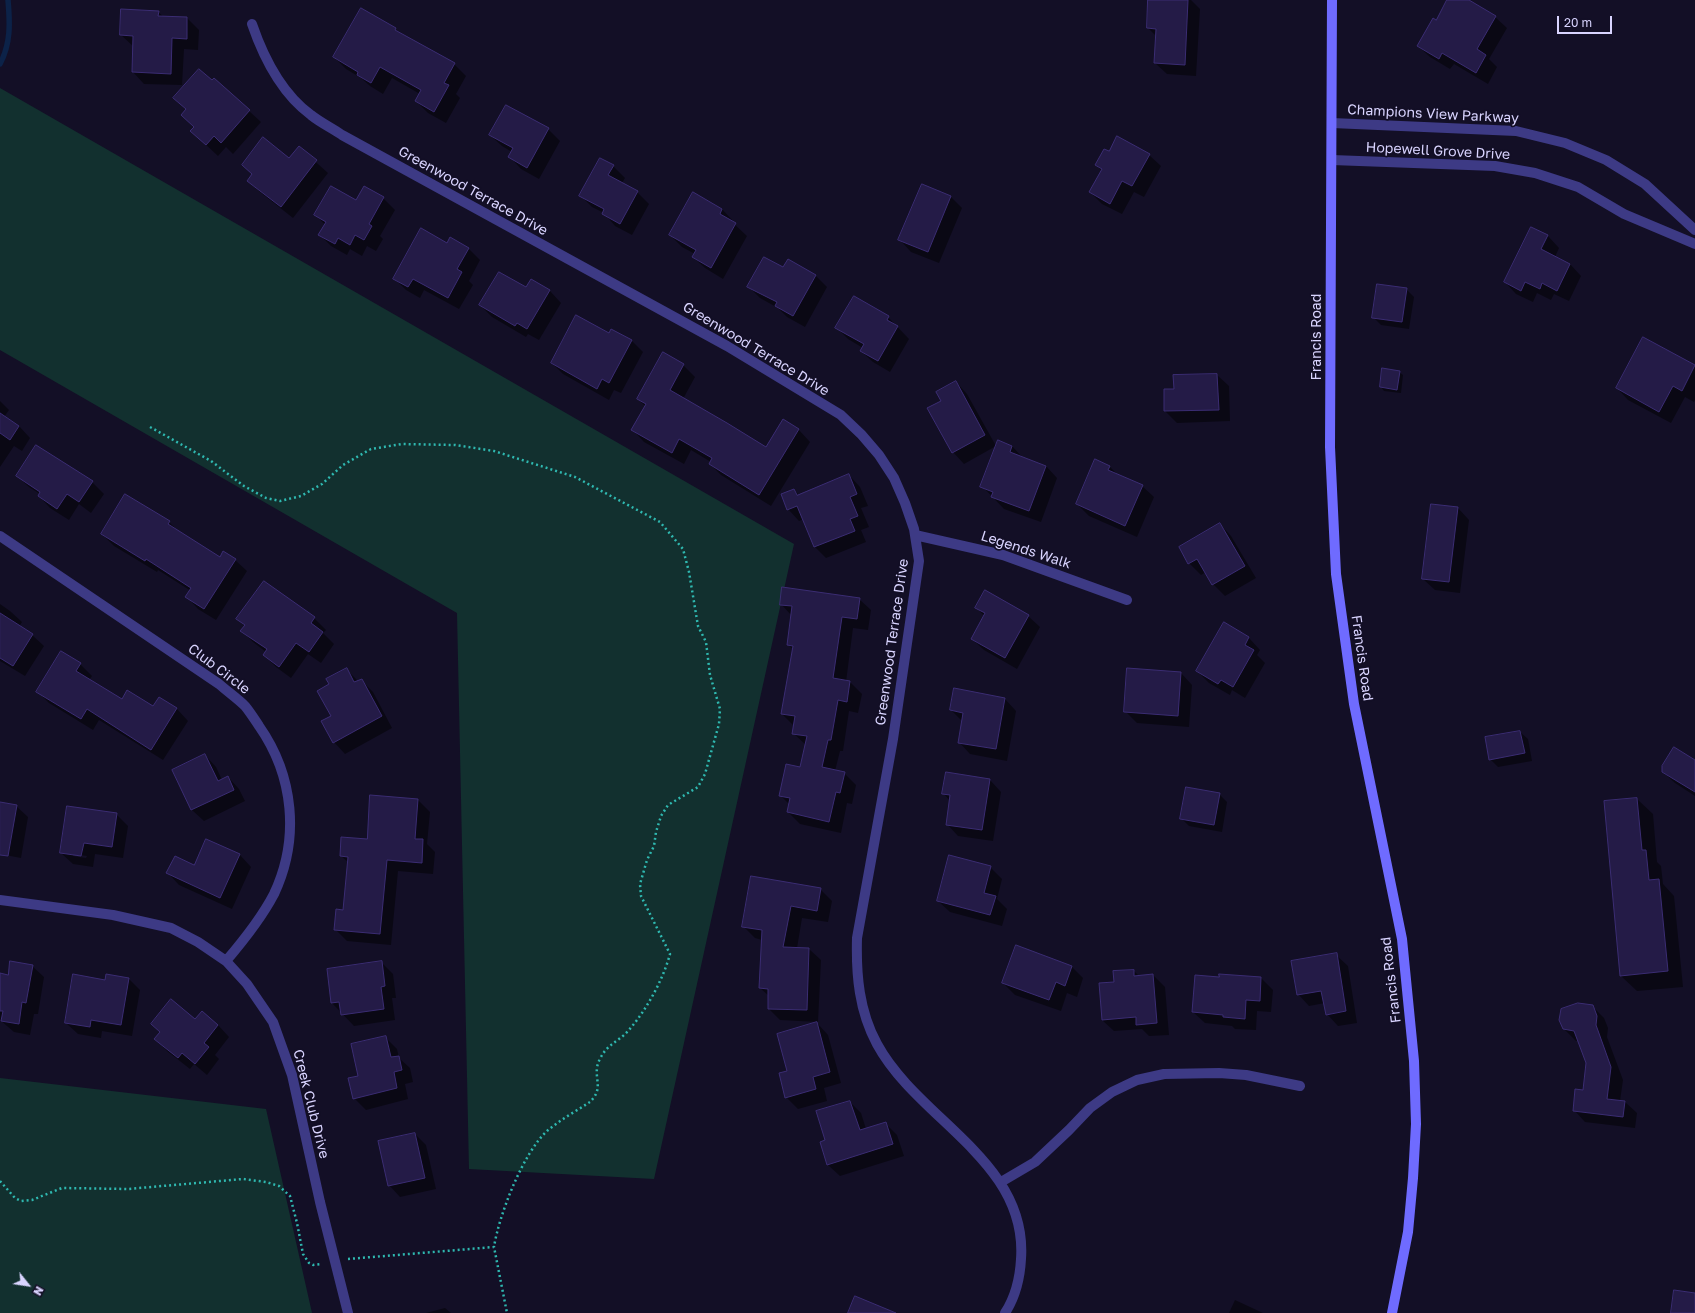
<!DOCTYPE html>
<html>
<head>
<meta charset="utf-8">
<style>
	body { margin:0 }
	#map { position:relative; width:1695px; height:1313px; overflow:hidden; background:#130f26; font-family:"Golos Text",sans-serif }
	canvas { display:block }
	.north { position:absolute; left:8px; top:1265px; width:40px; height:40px; -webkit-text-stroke:3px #130f26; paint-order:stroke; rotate:120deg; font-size:11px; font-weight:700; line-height:16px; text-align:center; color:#d9d4ff }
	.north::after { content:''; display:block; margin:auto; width:14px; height:18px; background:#d9d4ff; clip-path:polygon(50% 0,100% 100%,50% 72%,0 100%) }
	.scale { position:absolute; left:1557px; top:16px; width:55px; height:18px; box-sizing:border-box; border:2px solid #d9d4ff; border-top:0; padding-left:5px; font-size:12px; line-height:14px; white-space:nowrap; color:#d9d4ff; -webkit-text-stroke:3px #130f26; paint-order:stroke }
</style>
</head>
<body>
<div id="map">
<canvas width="1695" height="1313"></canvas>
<div class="north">N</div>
<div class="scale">20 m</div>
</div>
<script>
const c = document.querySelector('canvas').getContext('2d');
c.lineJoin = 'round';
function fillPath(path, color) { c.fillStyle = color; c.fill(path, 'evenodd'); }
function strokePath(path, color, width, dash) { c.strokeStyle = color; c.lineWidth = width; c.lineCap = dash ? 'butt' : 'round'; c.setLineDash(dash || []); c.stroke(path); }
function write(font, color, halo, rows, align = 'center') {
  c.font = font + ' "Golos Text",sans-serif'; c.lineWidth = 3.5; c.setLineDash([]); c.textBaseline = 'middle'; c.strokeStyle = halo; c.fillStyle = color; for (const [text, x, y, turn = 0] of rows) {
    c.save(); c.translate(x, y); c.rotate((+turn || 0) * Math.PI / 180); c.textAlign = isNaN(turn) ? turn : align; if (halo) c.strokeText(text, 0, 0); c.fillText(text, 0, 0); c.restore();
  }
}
const green = new Path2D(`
	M 0,88 L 794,544 L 654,1179 L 469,1169 L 457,613 L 0,350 Z
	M 0,1078 L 266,1109 L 312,1313 L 0,1313 Z`);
const shadow = new Path2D(`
	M 1149,0 L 1191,0 L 1200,9 L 1196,76 L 1167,74 L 1155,63 L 1157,37 L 1148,28 Z
	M 1449,0 L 1467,0 L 1495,17 L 1507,28 L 1489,59 L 1497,67 L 1488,84 L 1454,64 L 1450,69 L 1430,57 L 1418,46 L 1436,21 Z
	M 361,10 L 454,64 L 466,76 L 456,94 L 460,98 L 446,123 L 428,113 L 416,101 L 420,94 L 392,78 L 383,94 L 370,86 L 361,78 L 346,69 L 334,57 Z
	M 158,12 L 164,17 L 187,18 L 199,30 L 198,50 L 184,49 L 182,85 L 144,84 L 133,72 L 134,47 L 121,35 Z
	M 214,79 L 261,122 L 233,154 L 226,147 L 218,156 L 203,142 L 194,128 L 182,115 L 187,110 L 174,98 Z
	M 548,129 L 560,141 L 539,179 L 521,169 L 510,157 L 512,152 L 502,146 L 490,135 Z
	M 299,147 L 328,173 L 293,218 L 260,192 L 248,181 L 253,175 L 243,165 L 290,159 Z
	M 1109,152 L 1149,155 L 1161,166 L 1144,197 L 1134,192 L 1122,214 L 1102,204 L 1090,192 L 1102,171 L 1096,165 Z
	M 601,159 L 613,166 L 625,178 L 622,183 L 637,192 L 649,204 L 632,235 L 615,226 L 604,213 L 592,207 L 581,196 Z
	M 693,193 L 722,209 L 733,221 L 733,223 L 747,236 L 723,279 L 705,268 L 693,257 L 695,254 L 682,247 L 670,235 Z
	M 951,197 L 962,208 L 939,263 L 911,252 L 900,240 Z
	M 383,198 L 395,210 L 380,236 L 383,239 L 376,251 L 367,246 L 362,256 L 350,249 L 347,255 L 331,246 L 320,235 L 325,225 L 316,215 L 356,201 Z
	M 1531,228 L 1548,236 L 1559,248 L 1555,257 L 1570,264 L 1581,276 L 1569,301 L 1554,294 L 1551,300 L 1537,293 L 1533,302 L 1516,294 L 1505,282 Z
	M 450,239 L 469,249 L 480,260 L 469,281 L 473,285 L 459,309 L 424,290 L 420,298 L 406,290 L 394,278 L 447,244 Z
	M 783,269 L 815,275 L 827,287 L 805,327 L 787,317 L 778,308 L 760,298 L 748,286 Z
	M 531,280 L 550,291 L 561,303 L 539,340 L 528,334 L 526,337 L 492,317 L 480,305 L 527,289 Z
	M 1406,289 L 1414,297 L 1409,329 L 1381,325 L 1373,317 Z
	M 888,317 L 909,339 L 890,372 L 873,362 L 861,351 L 863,348 L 848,339 L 837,328 Z
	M 1644,338 L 1695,366 L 1695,400 L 1694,402 L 1685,397 L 1671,423 L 1628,400 L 1617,388 Z
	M 631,340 L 643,352 L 621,393 L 614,390 L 609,400 L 563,374 L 552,363 Z
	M 683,365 L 695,377 L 683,399 L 766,448 L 783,421 L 799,430 L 810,442 L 771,506 L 721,475 L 710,464 L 711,462 L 691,450 L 684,464 L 644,442 L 633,430 L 646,407 L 638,399 Z
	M 1399,372 L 1403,375 L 1401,393 L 1384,391 L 1381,387 Z
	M 1217,375 L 1229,386 L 1230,421 L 1177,423 L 1165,411 L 1175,390 L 1174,376 Z
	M 956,382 L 967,394 L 996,446 L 964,464 L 953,452 L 942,402 Z
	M 0,401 L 9,410 L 4,417 L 19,426 L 30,438 L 22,451 L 14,446 L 0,467 Z
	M 1012,446 L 1023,458 L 1046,466 L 1057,478 L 1041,522 L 1004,509 L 982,486 Z
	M 1110,467 L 1118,475 L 1142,486 L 1154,497 L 1137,537 L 1089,516 L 1077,504 Z
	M 849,475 L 860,487 L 868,506 L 861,508 L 869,527 L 861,530 L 866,542 L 826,558 L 815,547 L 804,519 L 799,521 L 788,509 L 794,490 L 799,495 Z
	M 17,476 L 92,482 L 104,494 L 91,513 L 79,504 L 69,520 L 50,508 L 39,496 L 40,494 L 29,487 Z
	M 1458,508 L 1469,520 L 1460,593 L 1435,590 L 1423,579 Z
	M 169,522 L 181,534 L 220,559 L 235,560 L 247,571 L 216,620 L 198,609 L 187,597 L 191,591 L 158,570 L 157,572 L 114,546 L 102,534 Z
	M 1220,524 L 1231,536 L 1256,578 L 1225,596 L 1213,584 L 1206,572 L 1201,575 L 1189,563 L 1180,548 Z
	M 859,599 L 871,610 L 868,630 L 853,628 L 846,682 L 850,682 L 862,694 L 858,713 L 849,711 L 843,751 L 840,751 L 835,771 L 844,773 L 856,785 L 852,804 L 847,803 L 841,833 L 800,824 L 788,812 L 790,805 L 780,795 L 801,768 L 806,745 L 793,733 L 794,726 L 782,714 L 794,650 L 788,645 L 792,616 L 781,604 Z
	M 0,604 L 10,611 L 22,622 L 19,627 L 32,635 L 44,646 L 25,676 L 0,661 Z
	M 977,608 L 1028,616 L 1040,627 L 1017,669 L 984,650 L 972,639 L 984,616 Z
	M 314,618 L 326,630 L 323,633 L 334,644 L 321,663 L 308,654 L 291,678 L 276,667 L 264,655 L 266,652 L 253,642 L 242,631 L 245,626 L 238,619 Z
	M 1224,623 L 1249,638 L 1260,650 L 1257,655 L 1265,663 L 1245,698 L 1232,690 L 1230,695 L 1209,683 L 1197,671 Z
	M 80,664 L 92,676 L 89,680 L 122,701 L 153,708 L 159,698 L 177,709 L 188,721 L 163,760 L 99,720 L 93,730 L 49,703 L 37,691 Z
	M 347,670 L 358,681 L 361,680 L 373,692 L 392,728 L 345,754 L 334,742 L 330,685 Z
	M 1181,673 L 1192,685 L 1189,727 L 1137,723 L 1125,711 Z
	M 1005,699 L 1016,711 L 1007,761 L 970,754 L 959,742 L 963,722 L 951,710 Z
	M 1520,732 L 1528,739 L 1532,761 L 1498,767 L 1490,759 Z
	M 205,755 L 216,767 L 222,780 L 228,777 L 239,789 L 245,801 L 204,821 L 192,810 L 173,771 Z
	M 1695,761 L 1695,796 L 1675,783 L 1663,772 Z
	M 990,780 L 1001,792 L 993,841 L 958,836 L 947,824 L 950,801 L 944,794 Z
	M 1219,794 L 1227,802 L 1222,832 L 1189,826 L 1181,818 Z
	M 1637,799 L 1653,814 L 1657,862 L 1661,866 L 1663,884 L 1674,896 L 1683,987 L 1637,991 L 1621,976 L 1605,802 Z
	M 418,800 L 430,812 L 427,844 L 435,852 L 433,874 L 398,871 L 391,945 L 347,941 L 335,929 L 344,911 L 349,863 L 341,856 L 367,840 Z
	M 0,803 L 16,806 L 28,817 L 21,858 L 0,854 Z
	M 116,814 L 128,826 L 123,858 L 95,854 L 93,867 L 73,864 L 61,853 ZM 73,854 L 87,856 L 86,858 L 73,856 Z
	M 206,840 L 240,855 L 251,867 L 232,909 L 179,885 L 168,873 L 194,866 Z
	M 990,867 L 1002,879 L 997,899 L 1007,909 L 1002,926 L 950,912 L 938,901 Z
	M 820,889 L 832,901 L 828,922 L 802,918 L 797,948 L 809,949 L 821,960 L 818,1022 L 780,1020 L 769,1009 L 769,996 L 760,988 L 762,940 L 755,938 L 743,926 Z
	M 1336,955 L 1348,966 L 1357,1023 L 1338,1026 L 1327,1014 L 1325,1003 L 1309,1006 L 1298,994 Z
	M 381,962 L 393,974 L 396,998 L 392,998 L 395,1020 L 354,1026 L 332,1003 Z
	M 32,966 L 44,977 L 38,1014 L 34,1014 L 30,1035 L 14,1032 L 0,1020 L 0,974 L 9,976 Z
	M 1072,967 L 1083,978 L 1077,997 L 1067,993 L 1061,1011 L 1015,995 L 1003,983 Z
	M 1134,971 L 1139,976 L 1153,975 L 1165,987 L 1169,1035 L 1149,1036 L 1142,1029 L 1114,1031 L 1102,1020 L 1115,983 Z
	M 1220,975 L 1261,978 L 1273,990 L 1271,1012 L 1257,1011 L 1256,1030 L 1235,1029 L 1232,1026 L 1205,1023 L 1193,1012 L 1219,978 Z
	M 129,979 L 140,990 L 132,1036 L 102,1031 L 101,1038 L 78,1034 L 66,1023 L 106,981 Z
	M 1592,1006 L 1604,1018 L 1608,1028 L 1607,1037 L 1623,1080 L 1620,1101 L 1625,1102 L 1637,1113 L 1635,1128 L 1585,1122 L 1574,1110 L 1584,1091 L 1587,1063 L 1579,1041 L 1576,1041 L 1564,1029 Z
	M 196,1020 L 218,1025 L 229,1037 L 215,1055 L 219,1059 L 207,1075 L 194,1064 L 190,1069 L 167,1051 L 156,1039 L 161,1033 L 152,1024 Z
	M 817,1023 L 828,1035 L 841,1083 L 824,1088 L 827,1101 L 798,1109 L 786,1097 L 788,1072 Z
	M 385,1037 L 397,1049 L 399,1058 L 410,1068 L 413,1082 L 405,1084 L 408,1099 L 366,1110 L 354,1098 L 360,1077 Z
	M 850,1102 L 861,1113 L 866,1129 L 885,1123 L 897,1135 L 904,1156 L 840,1176 L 828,1165 L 826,1141 Z
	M 415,1134 L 426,1145 L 436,1189 L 400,1197 L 389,1185 Z
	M 1235,1300 L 1263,1313 L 1229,1313 Z
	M 445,1308 L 451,1313 L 426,1313 Z`);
const stream = new Path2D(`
	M 0,64 C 11,43 10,23 8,0`);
const building = new Path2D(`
	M 1148,0 L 1188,0 L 1185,65 L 1154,63 L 1156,29 L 1147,28 Z
	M 1447,0 L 1469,0 L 1496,16 L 1477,49 L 1486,55 L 1476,73 L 1442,53 L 1439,59 L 1417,46 L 1433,18 L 1436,20 Z
	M 361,8 L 396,28 L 395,30 L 455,63 L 444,83 L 449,85 L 434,112 L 415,101 L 421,90 L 380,67 L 371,83 L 357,75 L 358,72 L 333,57 Z
	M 121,9 L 159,11 L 158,16 L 187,17 L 187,39 L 172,38 L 171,74 L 132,72 L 133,36 L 120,35 Z
	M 199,69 L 212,80 L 214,78 L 250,110 L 221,143 L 214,136 L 206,145 L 190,131 L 194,127 L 181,115 L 186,109 L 173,98 Z
	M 506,105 L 549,128 L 527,168 L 508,157 L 513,148 L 489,135 Z
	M 1117,136 L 1150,154 L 1132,186 L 1122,181 L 1110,204 L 1089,192 L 1102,169 L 1095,165 L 1104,149 L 1109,151 Z
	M 263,137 L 289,158 L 299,146 L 317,160 L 281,207 L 247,181 L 252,174 L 242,165 Z
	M 600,158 L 614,165 L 608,175 L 638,191 L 620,224 L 602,214 L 604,209 L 579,196 Z
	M 922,184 L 951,196 L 928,252 L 898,240 Z
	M 331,186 L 356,200 L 364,186 L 384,197 L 369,224 L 372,226 L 364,240 L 355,235 L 350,245 L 338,238 L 335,244 L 318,235 L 326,222 L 314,215 Z
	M 693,192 L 722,209 L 720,214 L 736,223 L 711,268 L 692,257 L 696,250 L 669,235 Z
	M 1531,227 L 1548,235 L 1541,249 L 1570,264 L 1557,291 L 1542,283 L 1540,289 L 1525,282 L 1521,291 L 1504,282 Z
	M 421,228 L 447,243 L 450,237 L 469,248 L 457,269 L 462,272 L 448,298 L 413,279 L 408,287 L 393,279 Z
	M 764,257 L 783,267 L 788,259 L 816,275 L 793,316 L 775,306 L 777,302 L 747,287 Z
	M 499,272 L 526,287 L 531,279 L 550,290 L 527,329 L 517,323 L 515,326 L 479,305 Z
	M 1377,284 L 1407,288 L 1402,322 L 1372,318 Z
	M 854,296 L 889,316 L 887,320 L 898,326 L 878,361 L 860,351 L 864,344 L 835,328 Z
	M 576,315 L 609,333 L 611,329 L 632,340 L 609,383 L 602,379 L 597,389 L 551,363 Z
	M 1643,337 L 1695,365 L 1682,391 L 1673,386 L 1659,412 L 1616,388 Z
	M 663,352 L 684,364 L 670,390 L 727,423 L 766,447 L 783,419 L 799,429 L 759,495 L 709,464 L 712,458 L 679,439 L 672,453 L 631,430 L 646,404 L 637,399 Z
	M 1382,368 L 1400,371 L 1397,390 L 1380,387 Z
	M 1217,374 L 1219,410 L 1164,411 L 1164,389 L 1174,389 L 1173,375 Z
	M 956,381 L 985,435 L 952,453 L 927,408 L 941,401 L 936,392 Z
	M 0,413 L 19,426 L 10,440 L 0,433 Z
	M 998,440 L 1012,446 L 1010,452 L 1046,466 L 1029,511 L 991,497 L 993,492 L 980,487 Z
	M 36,445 L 93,481 L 79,502 L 67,494 L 57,509 L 38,496 L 40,492 L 16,476 Z
	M 1095,459 L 1110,466 L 1108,470 L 1143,485 L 1125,526 L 1076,504 Z
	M 849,474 L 857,494 L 850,497 L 858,516 L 850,519 L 855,531 L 814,547 L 797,506 L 787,510 L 781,494 L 794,489 L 797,495 Z
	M 125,494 L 170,521 L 168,524 L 220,557 L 223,551 L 236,559 L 204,609 L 185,597 L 191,588 L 146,559 L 145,561 L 101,534 Z
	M 1431,504 L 1458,507 L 1449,582 L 1422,579 Z
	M 1220,523 L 1245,566 L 1212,585 L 1197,559 L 1188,564 L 1179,547 Z
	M 264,581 L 315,617 L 311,623 L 323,632 L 309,652 L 296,643 L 279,667 L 263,655 L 267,649 L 240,631 L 245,625 L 236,619 Z
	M 782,587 L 860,598 L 857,619 L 842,617 L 833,678 L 850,681 L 847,702 L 838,700 L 831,740 L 828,740 L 822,767 L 845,772 L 840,793 L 836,792 L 829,822 L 787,812 L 790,798 L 779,796 L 786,764 L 800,767 L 807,736 L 792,734 L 795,716 L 781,714 L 793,646 L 787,645 L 792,606 L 780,605 Z
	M 985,590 L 1029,615 L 1005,658 L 971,639 L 985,613 L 975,608 Z
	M 0,613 L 33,634 L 13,666 L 0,658 Z
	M 1224,622 L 1249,637 L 1245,645 L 1254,650 L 1233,687 L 1221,680 L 1218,684 L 1196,671 Z
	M 61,651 L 81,663 L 76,671 L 122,699 L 127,690 L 153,706 L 159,697 L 177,708 L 151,750 L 87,709 L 81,719 L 36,692 Z
	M 347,668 L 354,682 L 362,679 L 382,716 L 333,743 L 321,721 L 331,716 L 317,691 L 329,684 L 326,679 Z
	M 1127,668 L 1181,672 L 1178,716 L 1124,712 Z
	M 954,688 L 1005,698 L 996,749 L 958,743 L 963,713 L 950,710 Z
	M 1520,731 L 1525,753 L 1489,760 L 1485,737 Z
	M 1674,747 L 1695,760 L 1695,792 L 1662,772 L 1662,766 Z
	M 205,754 L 218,781 L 228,776 L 234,790 L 191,810 L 172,770 Z
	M 946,772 L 990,779 L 982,830 L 946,825 L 950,795 L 942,794 Z
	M 1186,787 L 1220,793 L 1214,825 L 1180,819 Z
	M 370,795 L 418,799 L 415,839 L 423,839 L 422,863 L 387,860 L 380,934 L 334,930 L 336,909 L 343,910 L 348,857 L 340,856 L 341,837 L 367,839 Z
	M 1637,798 L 1642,850 L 1646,850 L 1649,880 L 1659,879 L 1668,971 L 1620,976 L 1604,801 Z
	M 0,802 L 17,805 L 8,856 L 0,855 Z
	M 67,806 L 117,813 L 112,847 L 84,843 L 81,856 L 60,853 Z
	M 206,839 L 240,854 L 220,898 L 166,873 L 175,856 L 194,865 Z
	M 949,855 L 991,866 L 984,893 L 996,896 L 990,915 L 937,901 Z
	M 751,876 L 821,888 L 817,911 L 791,906 L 783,947 L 809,948 L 807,1010 L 768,1009 L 768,989 L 759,988 L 762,930 L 742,927 Z
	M 1016,945 L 1072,966 L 1065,986 L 1056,982 L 1049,1000 L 1002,983 Z
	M 1337,953 L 1346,1011 L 1326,1015 L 1321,991 L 1297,995 L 1291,961 Z
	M 10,961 L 33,965 L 26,1003 L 22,1002 L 19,1024 L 1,1021 L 3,1011 L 0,1011 L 0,973 L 8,975 Z
	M 382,961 L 385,986 L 381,987 L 384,1009 L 341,1015 L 339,1002 L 331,1003 L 327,969 Z
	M 1134,970 L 1134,976 L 1153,974 L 1157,1023 L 1136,1025 L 1136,1017 L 1102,1020 L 1099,983 L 1114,982 L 1113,971 Z
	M 73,974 L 105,980 L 106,974 L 129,978 L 121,1025 L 91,1020 L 90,1027 L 65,1023 Z
	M 1219,974 L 1261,977 L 1260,1001 L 1246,1000 L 1245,1019 L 1223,1017 L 1223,1015 L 1192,1012 L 1195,975 L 1219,977 Z
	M 171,999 L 195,1019 L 202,1011 L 218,1025 L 204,1043 L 209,1047 L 195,1064 L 182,1053 L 178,1058 L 154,1039 L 160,1032 L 151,1024 Z
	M 1578,1003 L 1593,1005 L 1597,1016 L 1596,1025 L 1611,1067 L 1607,1099 L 1625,1101 L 1623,1117 L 1573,1111 L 1575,1089 L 1583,1090 L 1586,1063 L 1574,1031 L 1563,1029 L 1559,1020 L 1561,1009 Z
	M 817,1022 L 830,1072 L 813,1077 L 816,1089 L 785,1098 L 779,1073 L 787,1071 L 777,1034 Z
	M 386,1036 L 391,1057 L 399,1056 L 402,1070 L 394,1072 L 397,1088 L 353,1099 L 348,1078 L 358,1076 L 351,1044 Z
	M 850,1101 L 860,1130 L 886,1122 L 893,1144 L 827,1165 L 820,1142 L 825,1140 L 816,1111 Z
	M 415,1133 L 425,1178 L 388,1186 L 378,1141 Z
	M 1674,1290 L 1695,1293 L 1695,1313 L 1671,1313 Z
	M 855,1296 L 896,1313 L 848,1313 Z`);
const path = new Path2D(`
	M 150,427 L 211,461 L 244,486 L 266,498 L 280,501 L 301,496 L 322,484 L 343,465 L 371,449 L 402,444 L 455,445 L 494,451 L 575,477 L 660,522 L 683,549 L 689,572 L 698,626 L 706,642 L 710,675 L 720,709 L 719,724 L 705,774 L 698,787 L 668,805 L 661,816 L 656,832 L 654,846 L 647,860 L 640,884 L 641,896 L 670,954 C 663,980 646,1011 628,1031 C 617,1043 607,1044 600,1059 C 593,1071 600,1083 597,1091 C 596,1095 593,1099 590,1102 C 576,1111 560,1120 547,1131 C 523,1153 499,1215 494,1247
	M 0,1181 L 15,1198 L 21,1201 L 32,1200 L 62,1188 L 128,1189 L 243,1179 L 266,1182 L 279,1186 L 290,1196 L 297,1223 L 303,1254 L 309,1263 L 313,1265 L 322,1264
	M 348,1259 L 494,1247 L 507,1313`);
const street = new Path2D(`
	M 252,24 C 264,59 281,93 311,115 C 321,123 332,128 342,135 L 727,346 L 841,415 L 861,434 L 879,455 L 894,478 L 905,503 L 914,529 L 919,561 L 893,739 L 857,938 C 856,975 859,1011 877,1044 C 918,1120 1028,1161 1021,1259 C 1020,1278 1016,1296 1005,1313
	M 1332,123 L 1516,131 L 1565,143 L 1606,160 L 1645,184 L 1695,230
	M 1332,160 L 1495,166 L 1535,173 L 1578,187 L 1624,214 L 1695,244
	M 915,535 L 1003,555 L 1127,600
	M 0,536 L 219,684 C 228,692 237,698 245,706 C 250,712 255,720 259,726 C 294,776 300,839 274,894 C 261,919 244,940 226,961
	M 0,900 L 113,915 L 171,928 L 198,942 L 226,961 L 247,984 L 273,1022 L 292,1075 L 320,1202 L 348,1313
	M 1001,1182 L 1035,1162 L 1069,1130 L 1090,1108 L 1112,1092 L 1137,1080 L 1164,1074 L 1219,1073 L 1246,1075 L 1300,1086`);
const secondary = new Path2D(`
	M 1332,0 L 1330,447 L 1336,574 L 1354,704 L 1402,939 L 1414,1061 L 1416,1124 L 1413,1178 L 1408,1232 L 1392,1313`);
const streetNames = [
	["Champions View Parkway",1433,114,3],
	["Hopewell Grove Drive",1438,151,3],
	["Greenwood Terrace Drive",473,191,29],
	["Francis Road",1317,337,-90],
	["Greenwood Terrace Drive",756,349,31],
	["Legends Walk",1026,550,18],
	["Greenwood Terrace Drive",892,642,-82],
	["Francis Road",1362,658,82],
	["Club Circle",219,669,37],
	["Francis Road",1391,980,-97],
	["Creek Club Drive",311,1104,76]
];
fillPath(green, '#12302f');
fillPath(shadow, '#0007');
strokePath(stream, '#0c2248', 5.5);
fillPath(building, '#241b47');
strokePath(building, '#3b2d73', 1);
strokePath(path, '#2fb8b0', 2.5, [2, 3]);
strokePath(street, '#3d3a85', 10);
strokePath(secondary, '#6f6bff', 10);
write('14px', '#d9d4ff', '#130f26', streetNames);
</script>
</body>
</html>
